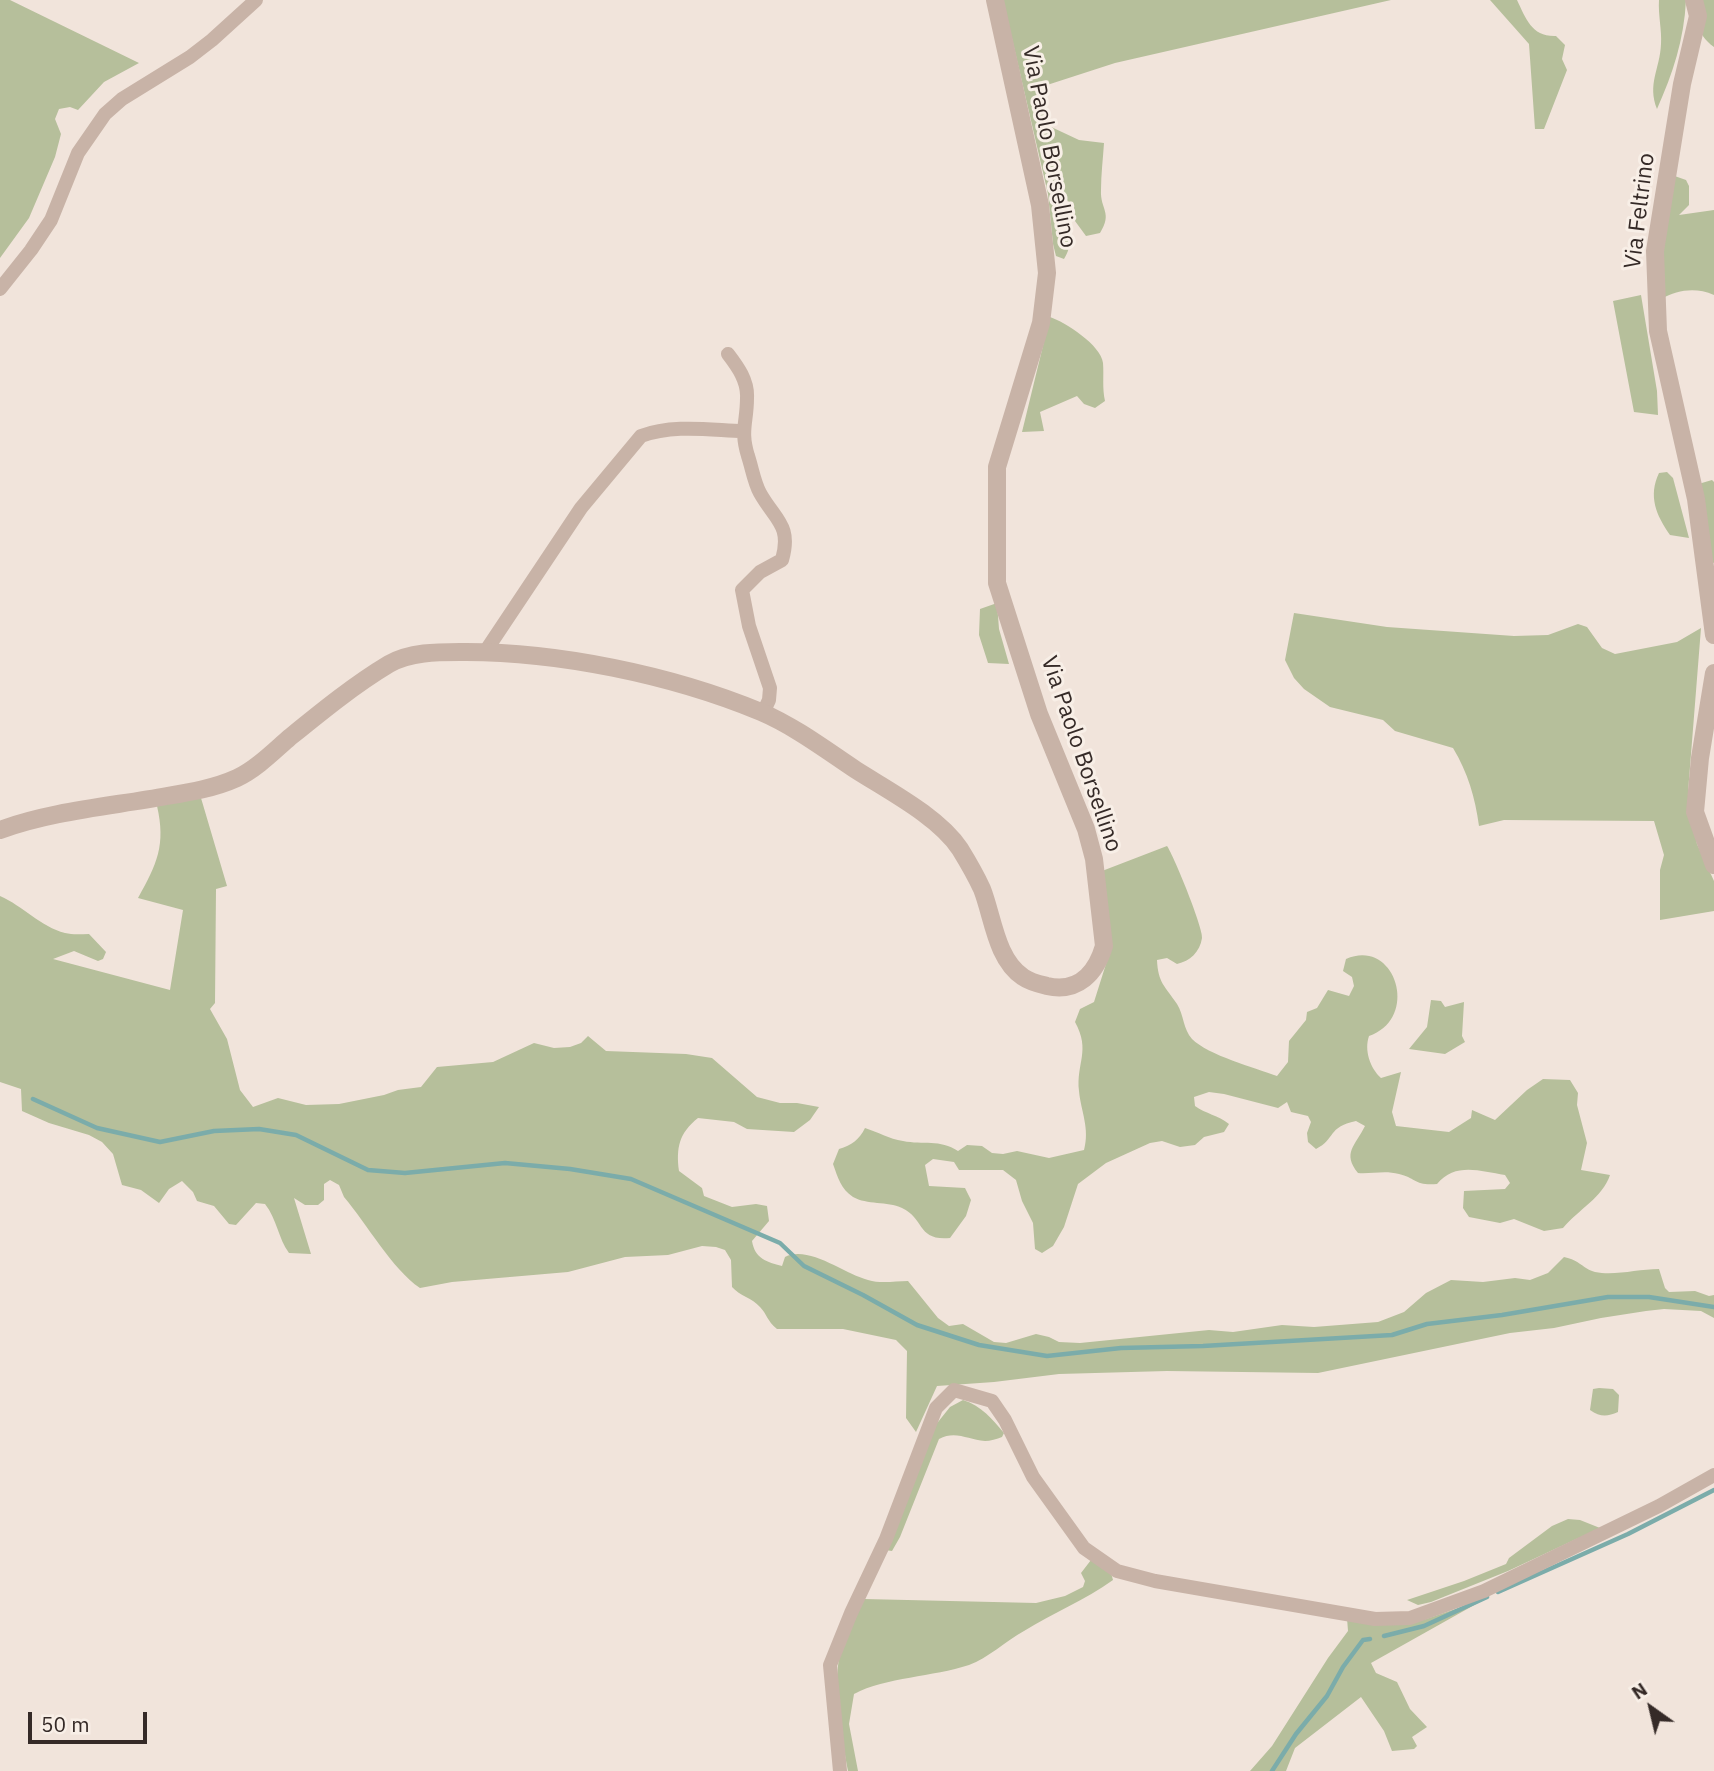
<!DOCTYPE html>
<html>
<head>
<meta charset="utf-8">
<style>
	body { margin:0 }
	#map { position:relative; width:1714px; height:1771px; overflow:hidden; background:#f1e4db; font-family:"IBM Plex Sans",sans-serif }
	canvas { display:block }
	.north { position:absolute; left:1616px; top:1673px; width:70px; height:70px; -webkit-text-stroke:5px #f8efe7; paint-order:stroke; rotate:326deg; font-size:19px; font-weight:700; line-height:28px; text-align:center; color:#352a27 }
	.north::after { content:''; display:block; margin:auto; width:24px; height:32px; background:#352a27; clip-path:polygon(50% 0,100% 100%,50% 72%,0 100%) }
	.scale { position:absolute; left:28px; top:1712px; width:119px; height:32px; box-sizing:border-box; border:4px solid #352a27; border-top:0; padding-left:9px; font-size:21px; line-height:24px; white-space:nowrap; color:#352a27; -webkit-text-stroke:5px #f8efe7; paint-order:stroke }
</style>
</head>
<body>
<div id="map">
<canvas width="1714" height="1771"></canvas>
<div class="north">N</div>
<div class="scale">50 m</div>
</div>
<script>
const c = document.querySelector('canvas').getContext('2d');
c.lineJoin = 'round';
function fillPath(path, color) { c.fillStyle = color; c.fill(path, 'evenodd'); }
function strokePath(path, color, width, dash) { c.strokeStyle = color; c.lineWidth = width; c.lineCap = dash ? 'butt' : 'round'; c.setLineDash(dash || []); c.stroke(path); }
function write(font, color, halo, rows, align = 'center') {
  c.font = font + ' "IBM Plex Sans",sans-serif'; c.lineWidth = 6; c.setLineDash([]); c.textBaseline = 'middle'; c.strokeStyle = halo; c.fillStyle = color; for (const [text, x, y, turn = 0] of rows) {
    c.save(); c.translate(x, y); c.rotate((+turn || 0) * Math.PI / 180); c.textAlign = isNaN(turn) ? turn : align; if (halo) c.strokeText(text, 0, 0); c.fillText(text, 0, 0); c.restore();
  }
}
const green = new Path2D(`
	M 0,0 L 10,0 L 139,63 L 104,82 L 78,110 L 70,107 L 59,109 L 55,119 L 61,134 L 55,157 L 29,218 L 0,258 Z
	M 1003,0 L 1391,0 L 1115,63 L 1044,86 L 1047,125 L 1079,140 L 1104,143 C 1103,159 1101,174 1101,190 C 1100,210 1113,212 1100,233 L 1086,236 L 1075,221 L 1069,202 L 1065,198 C 1066,220 1077,239 1064,259 L 1056,256 L 1053,244 L 1048,194 Z
	M 1490,0 L 1517,0 C 1526,19 1532,37 1556,36 L 1565,45 L 1562,59 L 1567,70 L 1544,129 L 1535,129 L 1529,44 Z
	M 1659,0 L 1686,0 C 1684,40 1673,73 1657,109 C 1647,84 1660,69 1661,44 C 1662,30 1658,15 1659,0 Z
	M 1699,0 L 1714,0 L 1714,47 C 1695,33 1698,22 1699,0 Z
	M 1669,174 L 1686,180 L 1689,186 L 1689,205 L 1679,215 L 1714,210 L 1714,295 C 1695,287 1678,290 1661,299 L 1657,251 Z
	M 1641,295 L 1657,391 L 1658,415 L 1634,412 L 1613,301 Z
	M 1050,317 C 1065,322 1101,345 1103,363 C 1104,376 1102,388 1105,401 L 1095,408 L 1084,404 L 1077,396 L 1040,412 L 1044,431 L 1022,432 Z
	M 1667,472 L 1673,478 L 1689,538 L 1670,535 C 1656,515 1648,496 1659,473 Z
	M 1712,480 L 1714,482 L 1714,563 L 1709,561 L 1695,485 Z
	M 997,603 L 999,629 L 1009,664 L 988,663 L 979,635 L 980,609 Z
	M 1294,613 L 1387,627 L 1514,636 L 1548,635 L 1578,624 L 1587,627 L 1602,648 L 1615,654 L 1677,642 L 1701,628 L 1688,792 L 1697,844 L 1714,881 L 1714,911 L 1660,920 L 1660,870 L 1664,855 L 1654,821 L 1504,820 L 1479,826 C 1475,797 1468,773 1453,748 L 1395,731 L 1383,720 L 1330,707 L 1304,689 L 1294,678 L 1285,660 Z
	M 201,798 L 227,886 L 216,889 L 215,1003 L 210,1009 L 227,1039 L 240,1090 L 253,1107 L 278,1098 L 306,1105 L 339,1104 L 384,1095 L 398,1090 L 421,1087 L 437,1067 L 493,1062 L 534,1043 L 554,1048 L 570,1047 L 581,1043 L 588,1036 L 606,1051 L 686,1054 L 712,1058 L 757,1097 L 780,1103 L 797,1103 L 819,1107 L 810,1120 L 794,1132 L 747,1129 L 734,1122 L 698,1118 C 679,1133 676,1148 679,1171 L 702,1188 L 704,1196 L 732,1207 L 756,1204 L 767,1206 L 769,1221 L 752,1241 C 755,1259 767,1262 782,1266 L 785,1257 C 809,1245 844,1274 868,1280 C 881,1284 895,1281 908,1281 L 938,1318 L 949,1326 L 963,1324 L 994,1342 L 1006,1343 L 1036,1334 L 1049,1337 L 1059,1342 L 1080,1343 L 1209,1330 L 1233,1332 L 1282,1325 L 1314,1327 L 1378,1322 L 1404,1312 L 1426,1293 L 1451,1280 L 1483,1282 L 1515,1278 L 1530,1280 L 1548,1273 L 1564,1257 C 1580,1260 1583,1269 1595,1272 C 1615,1276 1638,1269 1659,1269 L 1665,1288 L 1669,1292 L 1695,1291 L 1709,1296 L 1714,1295 L 1714,1318 L 1701,1311 L 1664,1309 L 1646,1311 L 1601,1318 L 1554,1328 L 1510,1333 L 1318,1373 L 1167,1371 L 1059,1374 L 994,1382 L 937,1386 L 916,1432 L 906,1418 L 907,1351 L 896,1340 L 843,1329 L 777,1329 C 767,1321 767,1314 760,1307 C 752,1298 740,1296 732,1287 L 731,1260 L 725,1250 L 716,1247 L 702,1246 L 668,1255 L 625,1257 L 568,1272 L 452,1282 L 420,1288 C 392,1269 367,1224 344,1197 L 339,1185 L 330,1180 L 324,1184 L 324,1200 L 318,1205 L 305,1205 L 294,1198 L 311,1254 L 289,1253 C 278,1238 277,1219 265,1204 L 256,1203 L 236,1225 L 229,1224 L 214,1206 L 197,1201 L 193,1192 L 182,1181 L 169,1189 L 159,1203 L 141,1190 L 122,1185 L 113,1154 L 102,1142 L 89,1135 L 49,1123 L 22,1111 L 21,1089 L 0,1082 L 0,896 C 23,906 41,927 65,933 C 73,935 81,934 89,934 L 106,952 L 103,959 L 98,961 L 74,951 L 53,959 L 170,990 L 183,910 L 138,898 C 157,864 166,845 157,806 Z
	M 1167,846 C 1174,856 1204,930 1202,938 C 1200,952 1190,961 1177,964 L 1167,958 L 1157,960 C 1158,983 1165,986 1177,1004 C 1184,1015 1183,1029 1192,1039 C 1208,1055 1255,1068 1277,1076 L 1288,1062 L 1289,1041 L 1306,1020 L 1307,1012 L 1317,1008 L 1328,990 L 1349,996 L 1354,986 L 1352,977 L 1343,971 L 1346,959 C 1395,937 1421,1018 1369,1036 C 1364,1050 1370,1068 1381,1078 L 1401,1072 L 1392,1112 L 1396,1126 L 1449,1132 L 1471,1118 L 1472,1110 L 1495,1120 L 1527,1090 L 1543,1079 L 1570,1080 L 1578,1093 L 1577,1105 L 1587,1143 L 1581,1170 L 1610,1175 C 1603,1197 1578,1210 1563,1228 L 1544,1231 L 1514,1219 L 1500,1223 L 1469,1217 L 1463,1208 L 1464,1191 L 1505,1189 L 1510,1183 L 1505,1175 C 1480,1171 1455,1162 1437,1184 C 1415,1186 1416,1178 1399,1174 C 1385,1170 1372,1174 1358,1173 C 1342,1153 1355,1146 1365,1126 L 1356,1121 C 1327,1127 1336,1139 1316,1149 L 1308,1142 L 1307,1133 L 1311,1122 L 1308,1116 L 1291,1112 L 1287,1102 L 1278,1108 L 1224,1094 L 1209,1092 L 1194,1097 L 1195,1106 C 1206,1114 1218,1115 1229,1124 L 1224,1132 L 1204,1137 L 1195,1145 L 1180,1147 L 1162,1141 L 1150,1143 L 1106,1163 L 1078,1184 L 1064,1227 L 1053,1246 L 1042,1253 L 1035,1249 L 1033,1223 L 1022,1201 L 1016,1180 L 1003,1170 L 959,1170 L 954,1162 L 933,1159 L 925,1165 L 929,1186 L 965,1188 L 971,1200 L 966,1216 L 950,1238 C 917,1241 925,1219 902,1208 C 887,1201 867,1205 853,1197 C 841,1189 838,1178 833,1164 L 839,1149 C 852,1145 859,1140 865,1128 C 878,1132 889,1139 903,1141 C 923,1145 940,1139 958,1151 L 967,1145 L 982,1146 L 992,1153 L 1003,1154 L 1017,1151 L 1049,1158 L 1084,1150 C 1090,1128 1081,1112 1079,1091 C 1076,1063 1091,1051 1075,1022 L 1080,1009 L 1094,1002 L 1111,948 L 1102,871 Z
	M 1431,1000 L 1441,1001 L 1445,1007 L 1464,1002 L 1462,1036 L 1465,1042 L 1445,1054 L 1409,1049 L 1427,1027 Z
	M 1599,1388 L 1613,1389 L 1619,1395 L 1618,1412 C 1607,1417 1600,1417 1590,1410 L 1593,1389 Z
	M 963,1400 C 982,1406 992,1419 1004,1433 L 1002,1437 C 997,1439 990,1441 985,1441 C 968,1440 956,1430 939,1439 L 900,1537 L 892,1551 L 885,1550 L 934,1427 L 950,1407 Z
	M 1568,1519 L 1580,1520 L 1600,1528 L 1508,1571 L 1431,1602 L 1418,1605 L 1407,1600 L 1464,1581 L 1506,1564 L 1509,1558 L 1552,1526 Z
	M 1091,1560 L 1111,1573 L 1113,1580 C 1085,1600 1053,1613 1024,1631 C 1006,1641 988,1658 969,1665 C 933,1677 886,1677 854,1694 L 849,1724 L 858,1771 L 848,1771 C 842,1738 834,1701 838,1666 C 840,1647 856,1618 864,1599 L 1036,1603 L 1065,1596 L 1083,1587 L 1085,1581 L 1081,1573 Z
	M 1485,1599 L 1371,1663 L 1376,1673 L 1397,1682 L 1410,1709 L 1427,1727 L 1412,1737 L 1417,1746 L 1414,1749 L 1392,1751 L 1384,1731 L 1361,1697 L 1295,1748 L 1286,1771 L 1250,1771 L 1272,1746 L 1328,1658 L 1348,1631 L 1347,1618 L 1423,1620 Z`);
const stream = new Path2D(`
	M 33,1099 L 97,1128 L 160,1142 L 214,1131 L 259,1129 L 296,1135 L 368,1170 L 405,1173 L 505,1163 L 570,1169 L 631,1179 L 780,1243 L 804,1266 L 863,1295 L 917,1325 L 979,1345 L 1047,1356 L 1121,1348 L 1203,1346 L 1392,1335 L 1427,1324 L 1502,1315 L 1608,1297 L 1649,1297 L 1714,1307
	M 1498,1592 L 1628,1534 L 1714,1490
	M 1384,1636 L 1424,1626 L 1487,1597
	M 1272,1771 L 1296,1734 L 1327,1696 L 1343,1667 L 1363,1640 L 1370,1639`);
const minor = new Path2D(`
	M 0,289 L 31,250 L 51,220 L 78,153 L 105,114 L 122,99 L 190,57 L 212,40 L 256,0
	M 728,354 C 738,367 748,381 747,398 C 747,423 740,430 748,456 C 752,468 754,482 760,493 C 775,520 792,525 782,560 L 760,572 L 742,590 L 749,626 L 770,688 L 769,700 L 763,713
	M 485,652 L 581,508 L 641,436 C 673,424 710,430 743,431
	M 840,1771 L 830,1665 L 851,1613 L 886,1539 L 936,1408 L 954,1390 L 992,1401 L 1005,1420 L 1033,1477 L 1084,1548 L 1117,1571 L 1155,1581 L 1375,1619 L 1410,1618 L 1484,1591 L 1659,1506 L 1714,1475`);
const tertiary = new Path2D(`
	M 1694,0 L 1698,16 L 1682,84 L 1655,251 L 1658,331 L 1696,499 L 1714,635
	M 1714,673 L 1700,758 L 1695,812 L 1714,865
	M 0,830 C 51,811 113,806 167,796 C 191,792 215,788 237,778 C 256,769 273,752 289,738 C 321,712 354,685 389,664 C 410,652 437,652 460,652 C 556,651 672,675 761,712 C 794,726 826,750 856,770 C 889,791 939,817 960,849 C 968,862 976,876 982,889 C 993,917 996,959 1023,977 C 1030,982 1039,984 1047,986 C 1078,993 1096,973 1104,946 L 1094,859 L 1086,829 L 1039,714 L 997,583 L 997,467 L 1041,323 L 1047,273 L 1040,205 L 995,0`);
const streetNames = [
	["Via Paolo Borsellino",1049,147,79],
	["Via Feltrino",1640,211,-83],
	["Via Paolo Borsellino",1081,754,71]
];
fillPath(green, '#b6bf9b');
strokePath(stream, '#7bacaa', 4.5);
strokePath(minor, '#c8b3a7', 14);
strokePath(tertiary, '#c8b3a7', 18);
write('23px', '#352a27', '#f8efe7', streetNames);
</script>
</body>
</html>
